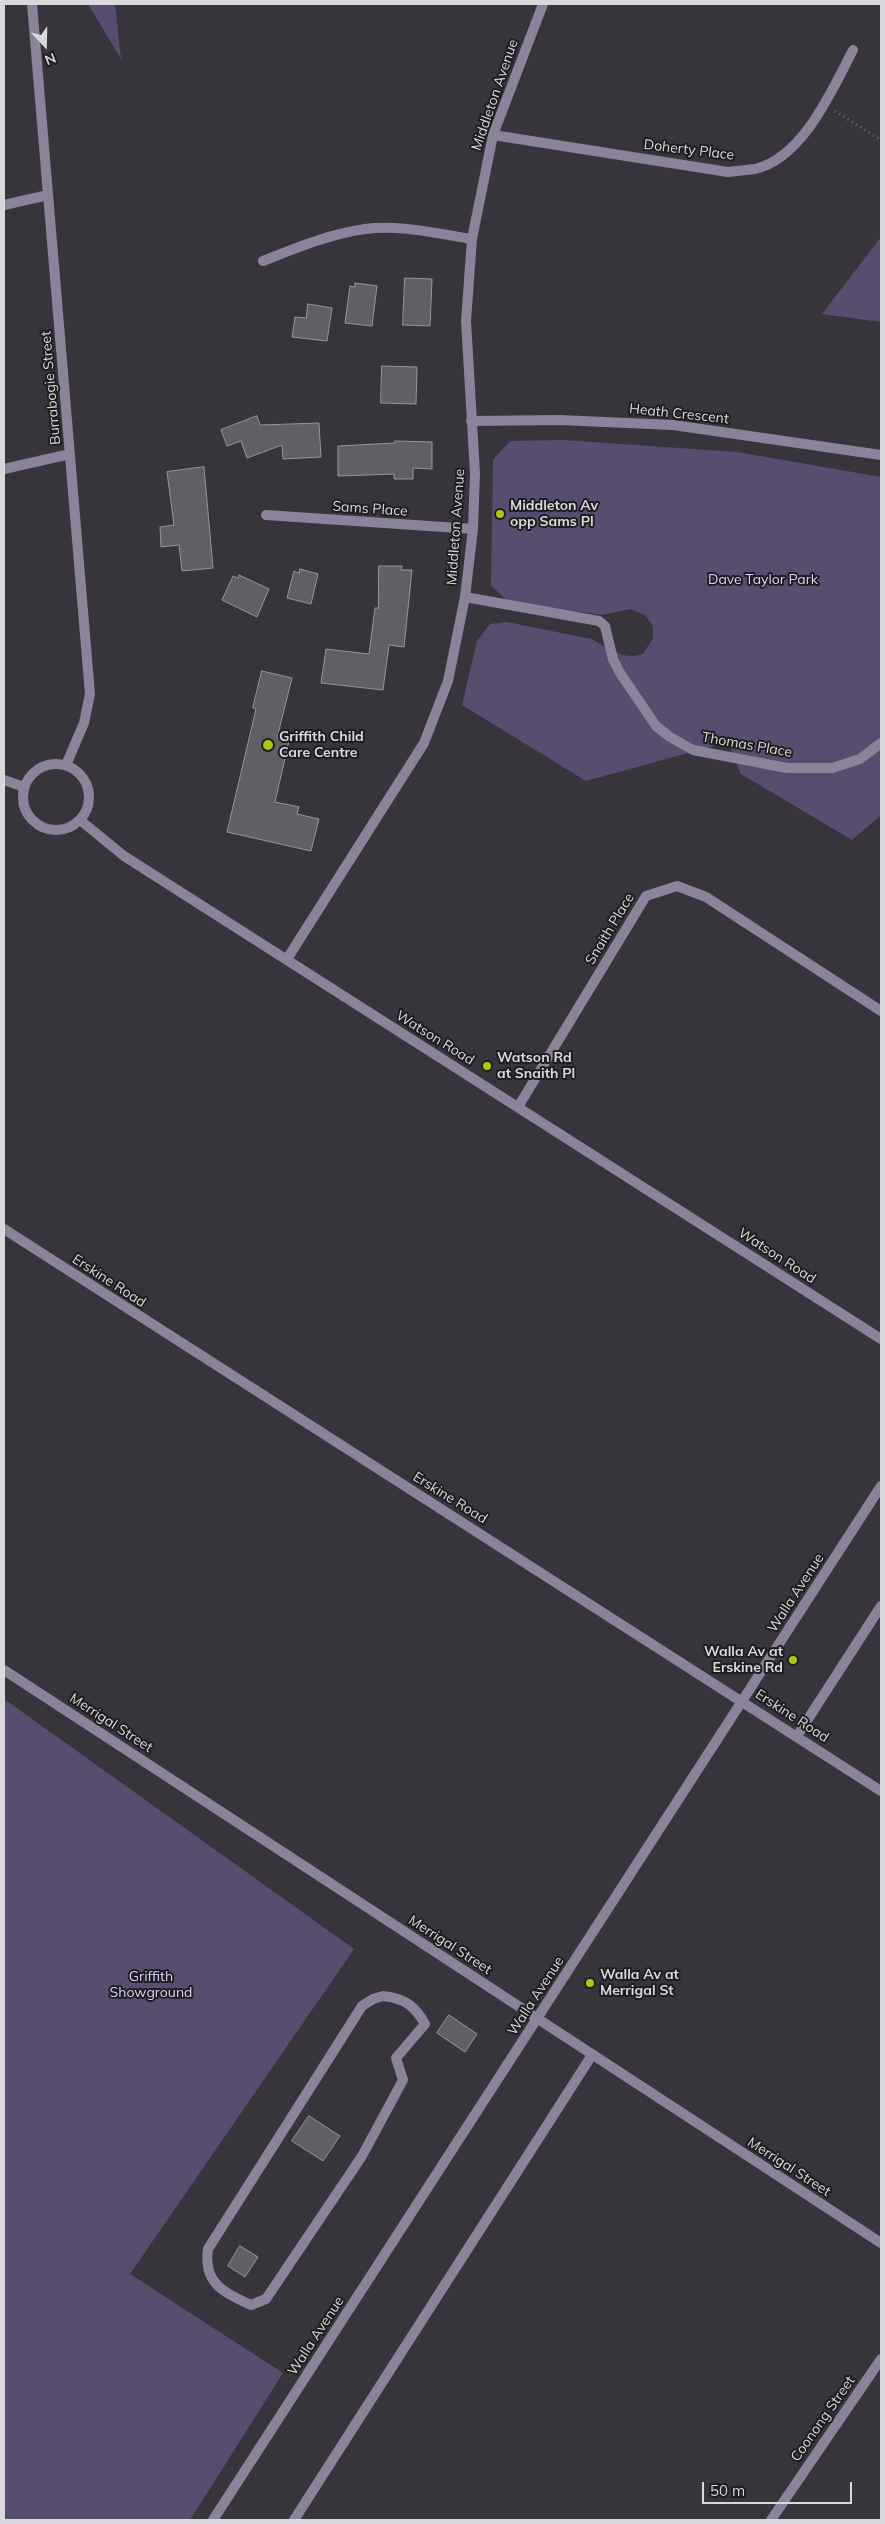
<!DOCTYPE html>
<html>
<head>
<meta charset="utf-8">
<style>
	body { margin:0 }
	#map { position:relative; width:885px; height:2524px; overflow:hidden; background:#37353b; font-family:Mulish,sans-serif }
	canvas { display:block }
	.frame { position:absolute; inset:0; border:5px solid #d9d8dc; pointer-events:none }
	.north { position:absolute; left:20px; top:20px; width:50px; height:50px; -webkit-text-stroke:4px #1e1d20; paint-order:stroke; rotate:159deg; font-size:14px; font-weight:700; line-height:20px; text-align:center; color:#d9d8dc }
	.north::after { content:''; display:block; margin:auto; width:18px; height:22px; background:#d9d8dc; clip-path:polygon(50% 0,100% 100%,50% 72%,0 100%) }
	.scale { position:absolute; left:702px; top:2482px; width:150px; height:22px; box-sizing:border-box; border:2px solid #d9d8dc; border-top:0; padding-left:6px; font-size:15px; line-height:18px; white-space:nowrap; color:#d9d8dc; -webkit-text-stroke:4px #1e1d20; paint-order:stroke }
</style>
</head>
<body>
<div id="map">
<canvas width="885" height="2524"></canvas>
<div class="frame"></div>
<div class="north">N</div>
<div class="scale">50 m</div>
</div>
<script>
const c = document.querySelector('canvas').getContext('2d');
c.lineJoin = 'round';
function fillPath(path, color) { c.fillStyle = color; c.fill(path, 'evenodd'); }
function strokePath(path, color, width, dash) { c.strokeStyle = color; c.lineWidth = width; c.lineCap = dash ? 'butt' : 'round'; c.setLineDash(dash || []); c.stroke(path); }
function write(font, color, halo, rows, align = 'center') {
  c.font = font + ' Mulish,sans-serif'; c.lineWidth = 4; c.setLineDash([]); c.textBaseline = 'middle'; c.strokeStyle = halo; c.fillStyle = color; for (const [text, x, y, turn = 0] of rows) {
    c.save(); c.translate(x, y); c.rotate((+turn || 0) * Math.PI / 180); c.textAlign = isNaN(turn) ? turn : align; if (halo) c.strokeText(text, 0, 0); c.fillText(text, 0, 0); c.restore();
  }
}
const green = new Path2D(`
	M 88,4 L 115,4 L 121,59 Z
	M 881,237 L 881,322 L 822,314 Z
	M 563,440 L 737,452 L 881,477 L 881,815 L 852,840 L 741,774 L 728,742 L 586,781 L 462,705 L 477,641 L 490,624 L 507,622 L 591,639 C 610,648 620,661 643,654 L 653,638 L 653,626 L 645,615 L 630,609 L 602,615 L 507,601 L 491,585 L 493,460 L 510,441 Z
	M 4,1699 L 354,1949 L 130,2274 L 283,2373 L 190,2520 L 4,2520 Z`);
const building = new Path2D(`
	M 405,278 L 432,279 L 430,326 L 403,325 Z
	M 355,283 L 377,286 L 372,326 L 345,323 L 350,286 L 355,287 Z
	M 308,304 L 332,308 L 327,341 L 292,337 L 295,317 L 306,318 Z
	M 382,366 L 417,367 L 416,404 L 381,403 Z
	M 257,416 L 260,425 L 319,423 L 321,457 L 283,459 L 282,445 L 247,458 L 241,441 L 227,446 L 221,430 Z
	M 395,441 L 432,442 L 432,469 L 413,468 L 413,479 L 394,479 L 394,474 L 338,476 L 338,446 L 395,443 Z
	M 204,467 L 213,568 L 182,571 L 179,545 L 161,547 L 160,527 L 174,525 L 167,472 Z
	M 379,566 L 402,566 L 401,570 L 412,570 L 404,647 L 389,645 L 383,690 L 321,683 L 326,649 L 369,654 L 375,608 L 378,608 Z
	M 300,569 L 318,574 L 311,604 L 287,598 L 294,571 L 299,573 Z
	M 239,575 L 269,589 L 257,617 L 222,600 L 233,576 L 238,578 Z
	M 262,671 L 292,678 L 277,738 L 289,741 L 275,802 L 299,807 L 297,814 L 319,819 L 311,851 L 227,832 L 256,709 L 253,708 Z
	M 449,2015 L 477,2034 L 465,2052 L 437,2033 Z
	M 309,2116 L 340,2136 L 323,2161 L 292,2141 Z
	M 240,2246 L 258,2257 L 245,2277 L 228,2266 Z`);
const path = new Path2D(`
	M 835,111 L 881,140`);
const service = new Path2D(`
	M 383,1996 C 404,1998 415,2006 425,2024 L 396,2058 L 403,2080 L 362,2156 L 266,2299 L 251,2305 C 223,2292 203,2283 208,2249 L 362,2006 L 373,1999 Z`);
const minor = new Path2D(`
	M 32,4 L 90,694 L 84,723 L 66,765
	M 493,135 L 728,172 C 737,171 746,170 755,169 C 803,158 832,90 853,50
	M 4,205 L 48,195
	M 263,261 C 296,248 329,234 365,229 C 398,224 439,234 472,239
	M 471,421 L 559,420 L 673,425 L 881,455
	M 4,469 L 70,454
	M 266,515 L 473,529
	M 465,597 L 599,621 L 605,626 L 613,659 L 620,673 L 656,726 L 670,737 L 693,750 L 787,768 L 832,768 L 860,759 L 881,743
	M23 797a33 33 0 1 1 66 0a33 33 0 1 1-66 0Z
	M 4,780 L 24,787
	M 80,820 L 124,856 L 881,1339
	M 287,959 L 424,743 L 448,681 L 465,597 L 473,529 L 475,473 L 466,321 L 472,239 L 493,135 L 543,4
	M 518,1107 L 646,896 L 677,886 L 706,897 L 881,1011
	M 4,1229 L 881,1791
	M 4,1670 L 881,2243
	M 797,1736 L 881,1606
	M 294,2520 L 592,2055
	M 771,2520 L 881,2359`);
const tertiary = new Path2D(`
	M 213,2520 L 881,1486`);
const markers = [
	[500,514,5,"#acc613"],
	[268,745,6,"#acc613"],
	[487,1066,5,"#acc613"],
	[793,1660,5,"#acc613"],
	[590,1983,5,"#acc613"]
];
const streetNames = [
	["Middleton Avenue",495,95,-71],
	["Doherty Place",689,150,7],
	["Burrabogie Street",51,388,-95],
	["Heath Crescent",679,414,6],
	["Sams Place",370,509,4],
	["Middleton Avenue",456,527,-86],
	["Thomas Place",747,745,10],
	["Snaith Place",610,929,-59],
	["Watson Road",435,1038,32],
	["Watson Road",777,1256,33],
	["Erskine Road",109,1281,33],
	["Erskine Road",450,1498,32],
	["Walla Avenue",796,1593,-57],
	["Erskine Road",792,1716,33],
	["Merrigal Street",111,1723,33],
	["Merrigal Street",450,1945,33],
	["Walla Avenue",536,1996,-57],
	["Merrigal Street",789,2167,33],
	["Walla Avenue",316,2336,-57],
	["Coonong Street",823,2419,-55]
];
const poiNames = [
	["Middleton Av",510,506],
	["opp Sams Pl",510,522],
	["Griffith Child",279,737],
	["Care Centre",279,753],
	["Watson Rd",497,1058],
	["at Snaith Pl",497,1074],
	["Walla Av at",783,1652,"right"],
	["Erskine Rd",783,1668,"right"],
	["Walla Av at",600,1975],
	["Merrigal St",600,1991]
];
const parkNames = [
	["Dave Taylor Park",763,580],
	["Griffith",151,1977],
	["Showground",151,1993]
];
fillPath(green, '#584d6e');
fillPath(building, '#615f66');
strokePath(building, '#97959c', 1);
strokePath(path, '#6f6d72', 3, [1, 4]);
strokePath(service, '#8a8399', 10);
strokePath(minor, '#8a8399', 10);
strokePath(tertiary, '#8a8399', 10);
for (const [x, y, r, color] of markers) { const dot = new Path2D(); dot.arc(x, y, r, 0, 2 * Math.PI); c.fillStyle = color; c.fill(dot); strokePath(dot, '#1e1d20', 2); }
write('14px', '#d9d8dc', '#1e1d20', streetNames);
write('bold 14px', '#d9d8dc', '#1e1d20', poiNames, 'left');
write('14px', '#ddd0fb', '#1e1d20', parkNames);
</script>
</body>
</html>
